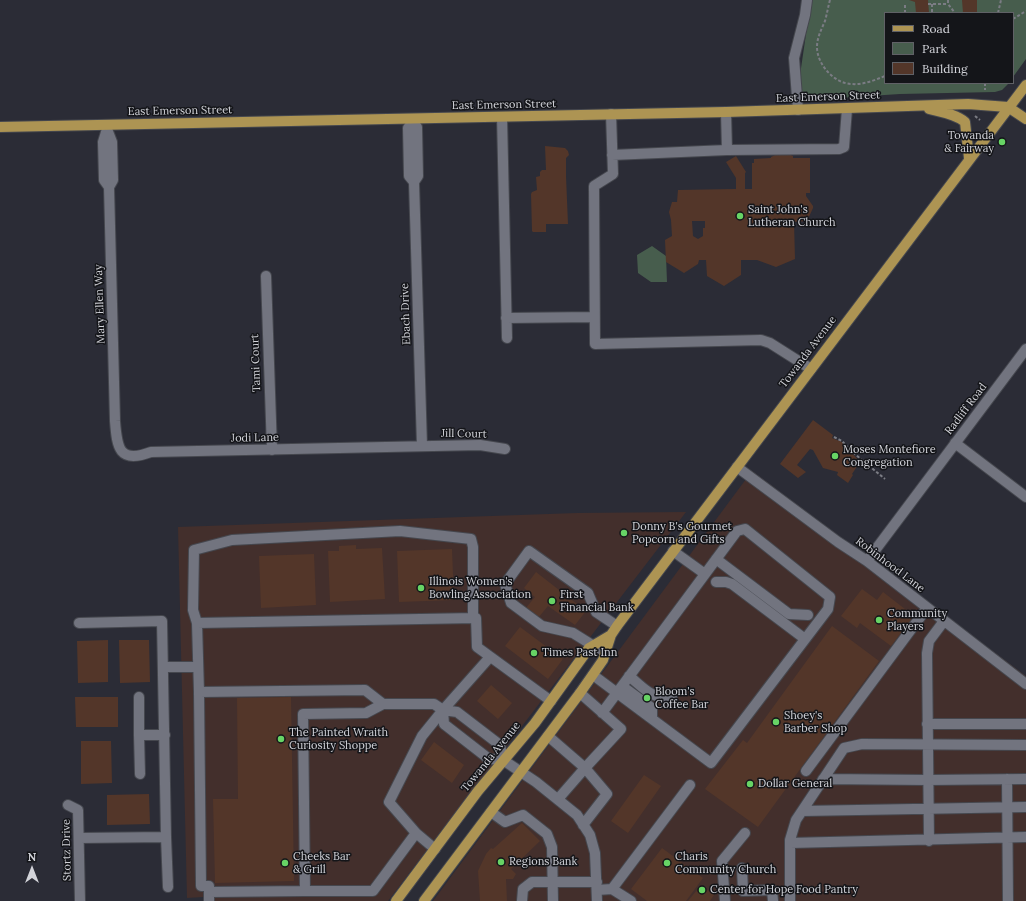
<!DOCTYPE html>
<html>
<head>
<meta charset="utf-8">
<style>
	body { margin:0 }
	#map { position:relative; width:1026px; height:901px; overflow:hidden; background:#2b2c36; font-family:Lora,serif }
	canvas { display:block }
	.legend { position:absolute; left:884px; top:12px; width:130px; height:72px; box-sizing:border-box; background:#141519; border:1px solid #606166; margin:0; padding:5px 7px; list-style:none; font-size:12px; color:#d3d4da }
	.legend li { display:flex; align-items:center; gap:8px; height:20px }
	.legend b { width:20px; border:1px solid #606166 }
	.north { position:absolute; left:12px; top:849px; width:40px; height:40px; -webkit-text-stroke:3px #141519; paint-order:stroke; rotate:0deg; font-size:11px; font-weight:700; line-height:16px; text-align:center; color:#d3d4da }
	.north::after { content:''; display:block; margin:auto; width:14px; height:18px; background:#d3d4da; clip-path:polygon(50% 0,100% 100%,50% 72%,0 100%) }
</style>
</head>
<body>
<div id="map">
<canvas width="1026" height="901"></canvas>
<ul class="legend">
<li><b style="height:5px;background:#ad9453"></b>Road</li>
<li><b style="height:11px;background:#475d4d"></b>Park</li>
<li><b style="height:11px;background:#533629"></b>Building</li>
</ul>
<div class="north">N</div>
</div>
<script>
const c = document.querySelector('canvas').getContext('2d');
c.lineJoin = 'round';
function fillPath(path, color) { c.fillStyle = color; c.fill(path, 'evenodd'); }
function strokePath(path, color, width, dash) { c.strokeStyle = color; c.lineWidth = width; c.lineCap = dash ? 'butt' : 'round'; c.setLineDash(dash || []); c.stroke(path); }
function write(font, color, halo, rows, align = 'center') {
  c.font = font + ' Lora,serif'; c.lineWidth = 3; c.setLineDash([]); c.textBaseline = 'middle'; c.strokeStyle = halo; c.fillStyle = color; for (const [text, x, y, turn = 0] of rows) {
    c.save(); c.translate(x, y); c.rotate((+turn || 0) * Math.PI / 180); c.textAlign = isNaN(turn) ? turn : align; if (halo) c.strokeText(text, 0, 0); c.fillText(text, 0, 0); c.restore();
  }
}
const commercial = new Path2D(`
	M 752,471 L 1026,676 L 1026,901 L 433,901 Z
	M 686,512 L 388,901 L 203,901 L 203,897 L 187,898 L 178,527 L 577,513 Z`);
const green = new Path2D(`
	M 811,0 L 1026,0 L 1026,59 L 1013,77 L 1013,13 L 885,13 L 885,83 L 1009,83 L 1002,90 L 995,92 L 900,94 L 808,100 L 803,97 L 802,94 L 800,75 Z
	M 652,246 L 666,256 L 667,282 L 651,282 L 638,273 L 637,255 Z`);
const building = new Path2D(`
	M 909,0 L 928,0 L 929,13 L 916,13 L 915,2 Z
	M 962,0 L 977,0 L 977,13 L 963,13 Z
	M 545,146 L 565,148 L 568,151 L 569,155 L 566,158 L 566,176 L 568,224 L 546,224 L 546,232 L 533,232 L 532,231 L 531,194 L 532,192 L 537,190 L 536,177 L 540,176 L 540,172 L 542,170 L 546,170 Z
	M 783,151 L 793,156 L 793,158 L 810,158 L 810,193 L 806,193 L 806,196 L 813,206 L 813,208 L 807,221 L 794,222 L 795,259 L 776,267 L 757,260 L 741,260 L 741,275 L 724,286 L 707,276 L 706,260 L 699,260 L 698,264 L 684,273 L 666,262 L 665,240 L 672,236 L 671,220 L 669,212 L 672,202 L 677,202 L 678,190 L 736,189 L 736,178 L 726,162 L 736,156 L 746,172 L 745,173 L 745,189 L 752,189 L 752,163 L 754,163 L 754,159 L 771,158 L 771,157 ZM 692,221 L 705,221 L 705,228 L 703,228 L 703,236 L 698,239 L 693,236 Z
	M 813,420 L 833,435 L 832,438 L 842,442 L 860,462 L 852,474 L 853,475 L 848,483 L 837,475 L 838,472 L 823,468 L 813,450 L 810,449 L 797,465 L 806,472 L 798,478 L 780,464 Z
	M 356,545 L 356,549 L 382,548 L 385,599 L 330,602 L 328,551 L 339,551 L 339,546 Z
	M 452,549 L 454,600 L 399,602 L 397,551 Z
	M 314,554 L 316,605 L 261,608 L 259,556 Z
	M 536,572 L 586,611 L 575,625 L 548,606 L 538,618 L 525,609 L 535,597 L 524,588 Z
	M 862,589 L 877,600 L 883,592 L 914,616 L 891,646 L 860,623 L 857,628 L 841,616 Z
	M 832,626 L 879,661 L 758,827 L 705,789 L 743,740 L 747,743 Z
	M 520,627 L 563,659 L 548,679 L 505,646 Z
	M 108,640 L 108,682 L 78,683 L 77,641 Z
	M 119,640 L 149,640 L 150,682 L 120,683 Z
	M 491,685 L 512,703 L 498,719 L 477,701 Z
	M 75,697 L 118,697 L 118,727 L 76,727 Z
	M 291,697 L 294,881 L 215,883 L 213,799 L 238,799 L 237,698 Z
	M 81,741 L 111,741 L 112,783 L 81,784 Z
	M 434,742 L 464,765 L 452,783 L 421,760 Z
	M 644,775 L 661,786 L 628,833 L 611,821 Z
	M 149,794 L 150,824 L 107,825 L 107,795 Z
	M 522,823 L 540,841 L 511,869 L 516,874 L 513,879 L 506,879 L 507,901 L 480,901 L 478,871 L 486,854 L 491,848 L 493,849 Z
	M 662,848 L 703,878 L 686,901 L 647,901 L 631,889 Z
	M 701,885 L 714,895 L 710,901 L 688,901 Z`);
const path = new Path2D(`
	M 830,0 C 828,7 827,14 825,21 C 821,30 817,38 817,47 C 817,65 835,84 852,84 C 863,85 875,80 885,76
	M 948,0 L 948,4 L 955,13
	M 928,4 L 948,4
	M 932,4 L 932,13
	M 905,5 L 905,13
	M 998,13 L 1001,0
	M 1013,19 L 1026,11
	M 985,83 L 985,90
	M 975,116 L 980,120
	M 834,437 L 842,441 L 850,450 L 885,479`);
const minor = new Path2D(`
	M 798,110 L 794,58 L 805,15 L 807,0
	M 726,112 L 727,150
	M 611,114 L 613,174 L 594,186 L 595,344 L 761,340 L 770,343 L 811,369
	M 502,117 L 507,338
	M 413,119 L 413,122 L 417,127 L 418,176 L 414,182 L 409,176 L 408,128 L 413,122
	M 612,155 L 727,150 L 839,149 L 844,147 L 847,109
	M 414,182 L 422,446
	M 109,187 L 113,180 L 112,142 L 107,129 L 103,142 L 104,180 L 109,187 L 115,421 C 117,448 119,464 151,452 L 480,445 L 505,449
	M 266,276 L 272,450
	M 506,318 L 594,317
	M 955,443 L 1026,497
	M 737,467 L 838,542 L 867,561 L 1026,684
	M 673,551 L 705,574
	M 716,559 L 789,614 L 808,615
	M 867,561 L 1026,349
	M 716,582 L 726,582 L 732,584 L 805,639
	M 79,623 L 162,621 L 166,837 L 79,838
	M 197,623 L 193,610 L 194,550 L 232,540 L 400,531 L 471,539 L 473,547 L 473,618
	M 605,653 L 573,633 L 542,626 L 511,603 L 505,584 L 529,551 L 588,593 L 596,612 L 617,626
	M 163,667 L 198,667
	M 593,675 L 711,763 L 828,609 L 830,597 L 745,529 L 737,531 C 692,592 647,652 602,713
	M 629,676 C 645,689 650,698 672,698
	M 622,686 L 652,708 L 652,719
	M 199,692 L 201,886 L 209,886 L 209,901
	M 139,697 L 139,735
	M 443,710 L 444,724 L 489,759 L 503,760
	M 927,724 L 1026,724
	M 548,736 L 585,768 L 621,729 L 580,693
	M 503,760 L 500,745 L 457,712 L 443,710 L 434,704 L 383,704 L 365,690 L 199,692 L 197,623 L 476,618 L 477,647 L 551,701
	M 503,760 L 536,782 L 577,815 L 590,835 L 595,853 L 597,901
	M 806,771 L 927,608
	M 140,774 L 139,735 L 165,735
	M 823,779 L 928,780 L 1026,779
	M 1007,779 L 1008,901
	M 558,799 L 585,768 L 607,794 L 583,825
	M 68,805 L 78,810 L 80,901
	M 802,811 L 1026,807
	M 491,812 L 505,822 L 523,815 L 547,834 L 552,847 L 553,901
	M 416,833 L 389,802 L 422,736 L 443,710 L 490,657
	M 166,837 L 168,887
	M 929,841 L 927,653 L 929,641 L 944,621
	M 790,843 L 1026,837
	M 742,868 L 743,891 L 772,890 L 773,901
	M 612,889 L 690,785
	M 597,890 L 612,889 L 631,901
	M 305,891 L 373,891 L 416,833 L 435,849
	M 209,892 L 305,891 L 303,714 L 366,713 L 383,704
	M 522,901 L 523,889 L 532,882 L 597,882
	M 725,901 L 722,861 L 745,833
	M 790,901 L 790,840 L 796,820 L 844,748 L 862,744 L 1026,745`);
const major = new Path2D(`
	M 929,109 C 941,112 956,114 965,122 L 969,158
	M 0,127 L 726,112 L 968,104 L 1008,107 L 1026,119
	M 396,901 L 478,791 L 535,723 L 589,648 L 611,635
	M 424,901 L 580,693 L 603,660 L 611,635 L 617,626 L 1026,85`);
const markers = [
	[1002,142,4,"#67d465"],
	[740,216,4,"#67d465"],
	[835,456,4,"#67d465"],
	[624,533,4,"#67d465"],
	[421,588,4,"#67d465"],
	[552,601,4,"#67d465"],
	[879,620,4,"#67d465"],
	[534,653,4,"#67d465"],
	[647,698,4,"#67d465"],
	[776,722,4,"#67d465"],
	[281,739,4,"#67d465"],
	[750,784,4,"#67d465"],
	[501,862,4,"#67d465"],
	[285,863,4,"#67d465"],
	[667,863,4,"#67d465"],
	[702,890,4,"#67d465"]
];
const streetNames = [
	["East Emerson Street",828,97,-2],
	["East Emerson Street",504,105,-1],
	["East Emerson Street",180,111,-1],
	["Mary Ellen Way",100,304,-92],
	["Ebach Drive",406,314,-92],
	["Towanda Avenue",808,352,-53],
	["Tami Court",256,363,-92],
	["Radliff Road",966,409,-53],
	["Jill Court",464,434,1],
	["Jodi Lane",255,438,-1],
	["Robinhood Lane",890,565,37],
	["Towanda Avenue",491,757,-51],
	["Stortz Drive",67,850,-91]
];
const poiNames = [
	["Towanda",994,136,"right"],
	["& Fairway",994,149,"right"],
	["Saint John's",748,210],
	["Lutheran Church",748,223],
	["Moses Montefiore",843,450],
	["Congregation",843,463],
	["Donny B's Gourmet",632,527],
	["Popcorn and Gifts",632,540],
	["Illinois Women's",429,582],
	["Bowling Association",429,595],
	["First",560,595],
	["Financial Bank",560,608],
	["Community",887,614],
	["Players",887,627],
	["Times Past Inn",542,653],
	["Bloom's",655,692],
	["Coffee Bar",655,705],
	["Shoey's",784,716],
	["Barber Shop",784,729],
	["The Painted Wraith",289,733],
	["Curiosity Shoppe",289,746],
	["Dollar General",758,784],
	["Cheeks Bar",293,857],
	["& Grill",293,870],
	["Charis",675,857],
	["Community Church",675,870],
	["Regions Bank",509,862],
	["Center for Hope Food Pantry",710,890]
];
fillPath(commercial, '#432f2c');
fillPath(green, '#475d4d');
fillPath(building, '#533629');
strokePath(minor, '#45474e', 12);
strokePath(major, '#45474e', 12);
strokePath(path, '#7b7c84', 2, [3, 2]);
strokePath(minor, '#72747f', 10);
strokePath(major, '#ad9453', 10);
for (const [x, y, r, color] of markers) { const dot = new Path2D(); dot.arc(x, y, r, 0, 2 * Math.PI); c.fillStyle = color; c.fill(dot); strokePath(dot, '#141519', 1.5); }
write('11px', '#d3d4da', '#141519', streetNames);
write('11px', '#d3d4da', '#141519', poiNames, 'left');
</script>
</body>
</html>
